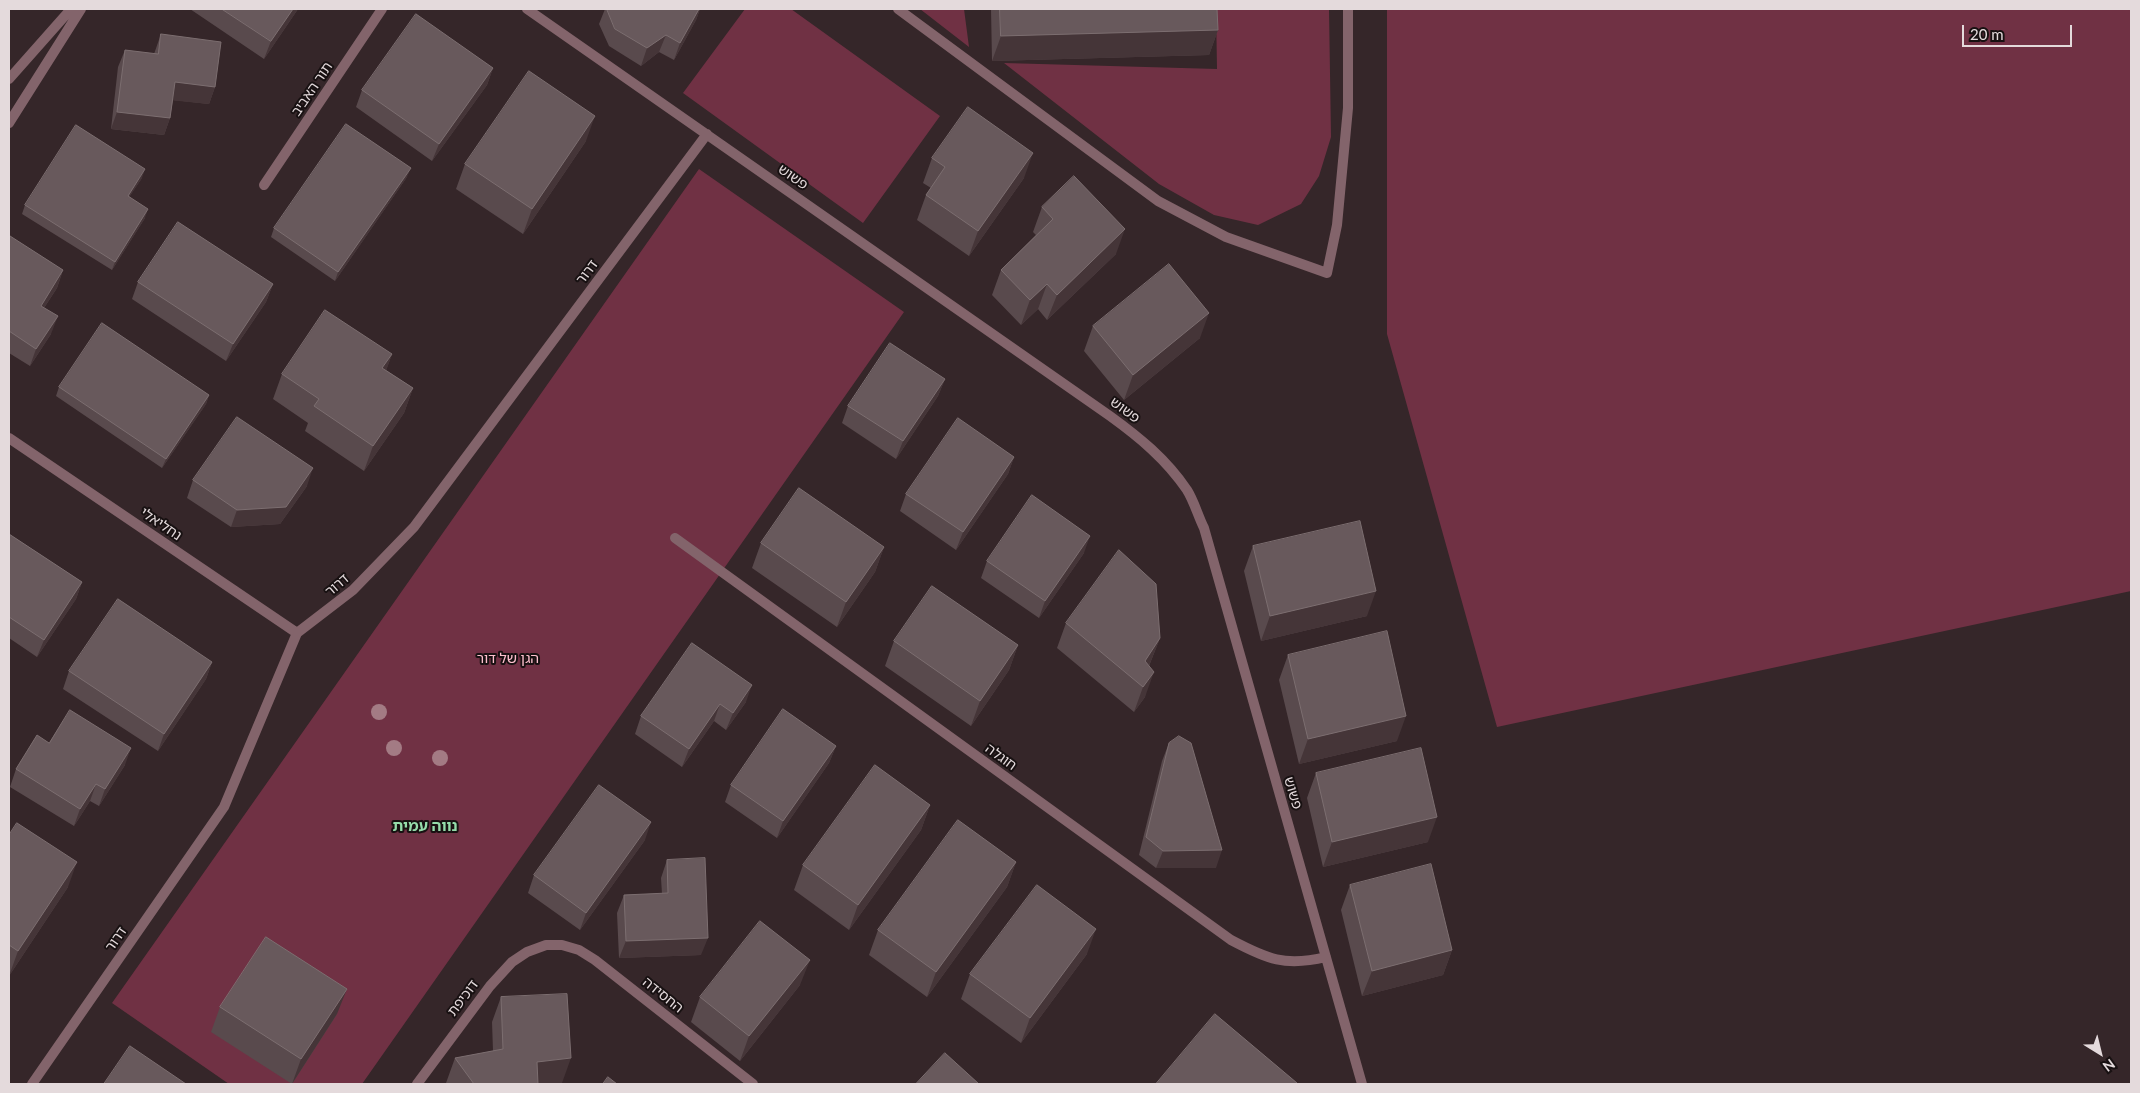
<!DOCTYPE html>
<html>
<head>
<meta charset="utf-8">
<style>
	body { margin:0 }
	#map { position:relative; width:2140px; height:1093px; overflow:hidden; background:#352629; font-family:Lato,sans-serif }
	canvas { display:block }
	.frame { position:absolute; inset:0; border:10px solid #e4dadc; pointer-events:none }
	.north { position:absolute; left:2075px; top:1028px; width:50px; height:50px; -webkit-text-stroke:4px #181112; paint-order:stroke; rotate:144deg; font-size:14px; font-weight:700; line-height:20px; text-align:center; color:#e4dadc }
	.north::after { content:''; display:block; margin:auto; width:18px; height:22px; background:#e4dadc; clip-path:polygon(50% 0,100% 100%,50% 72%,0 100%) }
	.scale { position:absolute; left:1962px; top:25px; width:110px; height:22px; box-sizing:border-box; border:2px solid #e4dadc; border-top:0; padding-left:6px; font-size:15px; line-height:18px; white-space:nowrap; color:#e4dadc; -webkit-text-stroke:4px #181112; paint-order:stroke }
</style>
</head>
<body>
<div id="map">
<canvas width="2140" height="1093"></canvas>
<div class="frame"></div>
<div class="north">N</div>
<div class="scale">20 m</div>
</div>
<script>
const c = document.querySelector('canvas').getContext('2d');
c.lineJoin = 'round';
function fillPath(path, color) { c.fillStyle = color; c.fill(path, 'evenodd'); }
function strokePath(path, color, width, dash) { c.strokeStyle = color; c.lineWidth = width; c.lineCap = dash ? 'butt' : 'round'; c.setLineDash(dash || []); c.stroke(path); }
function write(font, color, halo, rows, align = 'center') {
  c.font = font + ' Lato,"Noto Sans Hebrew",sans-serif'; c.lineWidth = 4; c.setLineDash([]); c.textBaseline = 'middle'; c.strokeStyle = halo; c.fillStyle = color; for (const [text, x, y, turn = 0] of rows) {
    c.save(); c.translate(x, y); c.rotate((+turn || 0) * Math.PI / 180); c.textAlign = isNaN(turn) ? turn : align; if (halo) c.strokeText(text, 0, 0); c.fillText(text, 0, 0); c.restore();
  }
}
const green = new Path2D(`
	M 745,9 L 791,9 L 940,116 L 863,223 L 683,93 Z
	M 920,9 L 964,9 L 969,47 Z
	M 1216,9 L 1329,9 L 1331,137 L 1319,176 L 1301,204 L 1258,225 L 1214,215 L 1159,184 L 1004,63 L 1217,69 Z
	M 1387,9 L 2131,9 L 2131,591 L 1497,727 L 1387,334 Z
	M 699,169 L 904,312 L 362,1084 L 229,1084 L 112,1003 Z`);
const service = new Path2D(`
	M 898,9 L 1158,201 L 1226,237 L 1327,273 L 1337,225 L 1348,108 L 1348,9`);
const minor = new Path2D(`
	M 527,9 L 1110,416 C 1139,437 1166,459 1187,490 C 1194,501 1198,516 1204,528 L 1362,1084
	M 264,185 L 382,9
	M 9,438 L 297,633
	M 675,538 L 1231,940 C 1267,959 1285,967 1326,957
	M 32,1084 L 224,807 L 297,633 L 353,590 L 414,527 L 707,134
	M 417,1084 L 490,986 L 512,962 L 527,952 L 546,945 L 562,945 L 579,950 L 595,960 L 753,1084`);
const tertiary = new Path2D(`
	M 9,79 L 71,9
	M 9,123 L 81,9`);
const trees = [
	[379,712],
	[394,748],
	[440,758]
];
const wall = new Path2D(`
	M 190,9 L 298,9 L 264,59 Z
	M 605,9 L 700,9 L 696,20 L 674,60 L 659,52 L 641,66 L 609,46 L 599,24 Z
	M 991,9 L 1217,9 L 1218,30 L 1209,55 L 992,61 Z
	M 161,34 L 215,87 L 209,104 L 173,100 L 170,118 L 164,135 L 111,129 L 118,67 L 125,50 L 154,54 Z
	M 493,68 L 487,85 L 432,161 L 356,107 L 362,90 Z
	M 586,141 L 523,234 L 456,189 L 465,164 Z
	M 932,158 L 1024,178 L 969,256 L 917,220 L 926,195 L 931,188 L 923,183 Z
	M 407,177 L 335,281 L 271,237 L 274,228 Z
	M 142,178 L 129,197 L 145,218 L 112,270 L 22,214 L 25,205 Z
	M 1042,207 L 1116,254 L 1047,320 L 1038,309 L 1021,325 L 992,295 L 1001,270 L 1036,235 L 1033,232 Z
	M 9,237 L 63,270 L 57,288 L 44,308 L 51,334 L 30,366 L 9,353 Z
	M 138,282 L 273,284 L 266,302 L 226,361 L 132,299 Z
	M 1093,326 L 1200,338 L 1124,400 L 1084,351 Z
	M 392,354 L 386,370 L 413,388 L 404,413 L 364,471 L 305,431 L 308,423 L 273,399 L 282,374 Z
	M 945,379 L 938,396 L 896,459 L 842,423 L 848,406 Z
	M 59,387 L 209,395 L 206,404 L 162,468 L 56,396 Z
	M 1014,457 L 1008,474 L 956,550 L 900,511 L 906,494 Z
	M 193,480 L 307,486 L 280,524 L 231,527 L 187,498 Z
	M 9,534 L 82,582 L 76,599 L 37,657 L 9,638 Z
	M 761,543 L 884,547 L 875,572 L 837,627 L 752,568 Z
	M 1253,546 L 1367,616 L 1261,641 L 1244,571 Z
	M 1084,553 L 1039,618 L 981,578 L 987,561 Z
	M 1066,623 L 1160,638 L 1149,666 L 1145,697 L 1134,712 L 1057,648 Z
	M 894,641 L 1018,645 L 1009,670 L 971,726 L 885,666 Z
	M 692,643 L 746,702 L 726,730 L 714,721 L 682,767 L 635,734 L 641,716 Z
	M 1288,655 L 1397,741 L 1299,764 L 1279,680 Z
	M 212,662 L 206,679 L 158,751 L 63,689 L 69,671 Z
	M 49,743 L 125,765 L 99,806 L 90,801 L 74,826 L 10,787 L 16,769 Z
	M 1169,743 L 1216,868 L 1156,868 L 1139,855 L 1162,761 Z
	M 836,746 L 829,763 L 777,838 L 725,802 L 731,785 Z
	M 1316,773 L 1428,842 L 1323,867 L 1307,798 Z
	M 930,805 L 921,830 L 849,930 L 794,890 L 803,865 Z
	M 9,835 L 68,887 L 9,976 Z
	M 645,840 L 580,930 L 528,893 L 534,875 Z
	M 667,860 L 701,955 L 619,958 L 617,913 L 624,895 L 662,894 L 661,878 Z
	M 1016,862 L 1007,887 L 927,997 L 869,955 L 878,930 Z
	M 1350,885 L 1452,950 L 1443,975 L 1362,996 L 1341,910 Z
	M 1087,954 L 1021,1043 L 961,999 L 970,974 Z
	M 800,985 L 740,1061 L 691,1022 L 700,997 Z
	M 501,997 L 562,1083 L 550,1084 L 446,1084 L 446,1083 L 455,1058 L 493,1051 L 492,1022 Z
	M 220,1007 L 337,1014 L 292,1084 L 211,1032 Z`);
const shadedWall = new Path2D(`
	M 293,9 L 298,9 L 264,59 L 271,41 Z
	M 699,9 L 700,9 L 696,20 L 674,60 L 680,43 Z
	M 1218,30 L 1209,55 L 992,61 L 1001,36 Z
	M 666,35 L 659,52 L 641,66 L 647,48 Z
	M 493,68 L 487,85 L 432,161 L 439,144 Z
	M 175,82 L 215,87 L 209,104 L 169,100 Z
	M 117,112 L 170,118 L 164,135 L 111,129 Z
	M 595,116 L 586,141 L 523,234 L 532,209 Z
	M 1033,153 L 1024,178 L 969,256 L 978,231 Z
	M 411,168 L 407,177 L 335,281 L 338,272 Z
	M 145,169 L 142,178 L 124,205 L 128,196 Z
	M 148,209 L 145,218 L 112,270 L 115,262 Z
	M 1125,229 L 1116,254 L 1047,320 L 1057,295 Z
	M 63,270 L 57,288 L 34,323 L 41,306 Z
	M 273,284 L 266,302 L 226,361 L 233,344 Z
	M 1047,284 L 1038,309 L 1021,325 L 1030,300 Z
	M 1209,313 L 1200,338 L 1124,400 L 1133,375 Z
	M 58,316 L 51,334 L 30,366 L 36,349 Z
	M 392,354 L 383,380 L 382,368 Z
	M 945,379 L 938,396 L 896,459 L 903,441 Z
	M 413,388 L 404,413 L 364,471 L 373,446 Z
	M 209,395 L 206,404 L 162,468 L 166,459 Z
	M 1014,457 L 1008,474 L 956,550 L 963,532 Z
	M 313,468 L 307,486 L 280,524 L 231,527 L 237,510 Z
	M 1090,536 L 1084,553 L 1039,618 L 1045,601 Z
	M 884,547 L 875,572 L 837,627 L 846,602 Z
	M 82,582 L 76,599 L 37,657 L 44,640 Z
	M 1376,591 L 1367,616 L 1261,641 L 1270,616 Z
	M 1160,638 L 1150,663 L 1138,683 L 1145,661 Z
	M 1018,645 L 1009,670 L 971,726 L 980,701 Z
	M 212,662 L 206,679 L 158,751 L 164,734 Z
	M 1154,672 L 1145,697 L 1134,712 L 1143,687 Z
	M 752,685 L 746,702 L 726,730 L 733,713 Z
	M 720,704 L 714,721 L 682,767 L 689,749 Z
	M 1406,716 L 1397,741 L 1299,764 L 1308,739 Z
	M 836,746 L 829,763 L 777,838 L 783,821 Z
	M 131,748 L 125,765 L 99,806 L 105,789 Z
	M 96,784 L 90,801 L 74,826 L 80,809 Z
	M 930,805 L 921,830 L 849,930 L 858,905 Z
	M 1437,817 L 1428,842 L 1323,867 L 1332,842 Z
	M 651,822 L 645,840 L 580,930 L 586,913 Z
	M 1222,850 L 1216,868 L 1156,868 L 1163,851 Z
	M 77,862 L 68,887 L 9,976 L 18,951 Z
	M 1016,862 L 1007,887 L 927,997 L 936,972 Z
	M 1096,929 L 1087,954 L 1021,1043 L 1030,1018 Z
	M 708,938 L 701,955 L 619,958 L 626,941 Z
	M 1452,950 L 1443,975 L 1362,996 L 1372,971 Z
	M 810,960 L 800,985 L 740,1061 L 749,1036 Z
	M 347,989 L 337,1014 L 292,1084 L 301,1059 Z
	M 571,1058 L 562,1083 L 550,1084 L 529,1084 L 537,1062 Z`);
const building = new Path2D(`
	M 222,9 L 293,9 L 271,41 Z
	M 607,9 L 699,9 L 680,43 L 666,35 L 647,48 L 615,29 Z
	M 1000,9 L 1217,9 L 1218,30 L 1001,36 Z
	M 416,14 L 493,68 L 439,144 L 362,90 Z
	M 161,34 L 221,42 L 215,87 L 175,82 L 170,118 L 117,112 L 125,50 L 158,54 Z
	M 529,71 L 595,116 L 532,209 L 465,164 Z
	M 968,107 L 1033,153 L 978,231 L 926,195 L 945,167 L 932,158 Z
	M 346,124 L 411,168 L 338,272 L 274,228 Z
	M 76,125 L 145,169 L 128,196 L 148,209 L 115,262 L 25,205 Z
	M 1074,176 L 1125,229 L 1057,295 L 1047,284 L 1030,300 L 1001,270 L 1053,219 L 1042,207 Z
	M 178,222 L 273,284 L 233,344 L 138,282 Z
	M 10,236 L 63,270 L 41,306 L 58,316 L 36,349 L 9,331 L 9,237 Z
	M 1169,264 L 1209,313 L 1133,375 L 1093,326 Z
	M 325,310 L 392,354 L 382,368 L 413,388 L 373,446 L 314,406 L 319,399 L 282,374 Z
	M 102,323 L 209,395 L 166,459 L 59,387 Z
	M 890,343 L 945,379 L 903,441 L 848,406 Z
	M 237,417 L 313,468 L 286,507 L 237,510 L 193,480 Z
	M 958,418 L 1014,457 L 963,532 L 906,494 Z
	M 799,488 L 884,547 L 846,602 L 761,543 Z
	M 1032,495 L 1090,536 L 1045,601 L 987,561 Z
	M 1360,521 L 1376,591 L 1270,616 L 1253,546 Z
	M 9,534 L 82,582 L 44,640 L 9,617 Z
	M 1119,550 L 1156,584 L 1160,638 L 1145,661 L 1154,672 L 1143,687 L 1066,623 Z
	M 932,586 L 1018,645 L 980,701 L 894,641 Z
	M 118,599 L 212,662 L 164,734 L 69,671 Z
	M 1387,631 L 1406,716 L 1308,739 L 1288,655 Z
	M 692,643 L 752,685 L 733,713 L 720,704 L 689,749 L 641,716 Z
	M 783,709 L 836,746 L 783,821 L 731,785 Z
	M 70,710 L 131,748 L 105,789 L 96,784 L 80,809 L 16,769 L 37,735 L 49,743 Z
	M 1179,736 L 1191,743 L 1222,850 L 1163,851 L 1146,837 L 1169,743 Z
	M 1421,748 L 1437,817 L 1332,842 L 1316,773 Z
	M 875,765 L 930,805 L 858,905 L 803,865 Z
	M 599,785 L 651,822 L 586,913 L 534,875 Z
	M 958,820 L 1016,862 L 936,972 L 878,930 Z
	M 17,823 L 77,862 L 18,951 L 9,945 L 9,835 Z
	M 705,858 L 708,938 L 626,941 L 624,895 L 668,893 L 667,860 Z
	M 1431,864 L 1452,950 L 1372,971 L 1350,885 Z
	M 1037,885 L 1096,929 L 1030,1018 L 970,974 Z
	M 760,921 L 810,960 L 749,1036 L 700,997 Z
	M 266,937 L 347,989 L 301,1059 L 220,1007 Z
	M 567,994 L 571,1058 L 537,1062 L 538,1084 L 474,1084 L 455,1058 L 503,1049 L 501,997 Z
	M 1215,1014 L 1297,1083 L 1296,1084 L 1156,1084 Z
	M 130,1046 L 186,1084 L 104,1084 Z
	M 945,1053 L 979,1084 L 916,1084 Z
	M 608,1077 L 617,1084 L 603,1084 Z`);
const streetNames = [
	["תור האביב",312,89,-56],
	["פשוש",793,177,35],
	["דרור",587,272,-53],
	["פשוש",1125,410,36],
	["נחליאלי",161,524,34],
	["דרור",337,585,-41],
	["חוגלה",1001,757,36],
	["פשוש",1293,793,74],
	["דרור",116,939,-55],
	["החסידה",663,995,39],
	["דוכיפת",463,998,-53]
];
const parkNames = [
	["הגן של דור",508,658]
];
const neighbourhoodNames = [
	["נווה עמית",425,826]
];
fillPath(green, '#703144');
strokePath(service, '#83646b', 10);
strokePath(minor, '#83646b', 10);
strokePath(tertiary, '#83646b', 10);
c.fillStyle = '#a37b84';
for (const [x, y] of trees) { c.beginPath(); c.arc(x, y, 8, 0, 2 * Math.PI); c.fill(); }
fillPath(wall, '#594a4d');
fillPath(shadedWall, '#453538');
fillPath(building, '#68595c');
strokePath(building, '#7c6e70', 1);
write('14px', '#e4dadc', '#181112', streetNames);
write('14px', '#fdc0ce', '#181112', parkNames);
write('bold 15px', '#95dcaa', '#181112', neighbourhoodNames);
</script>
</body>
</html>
